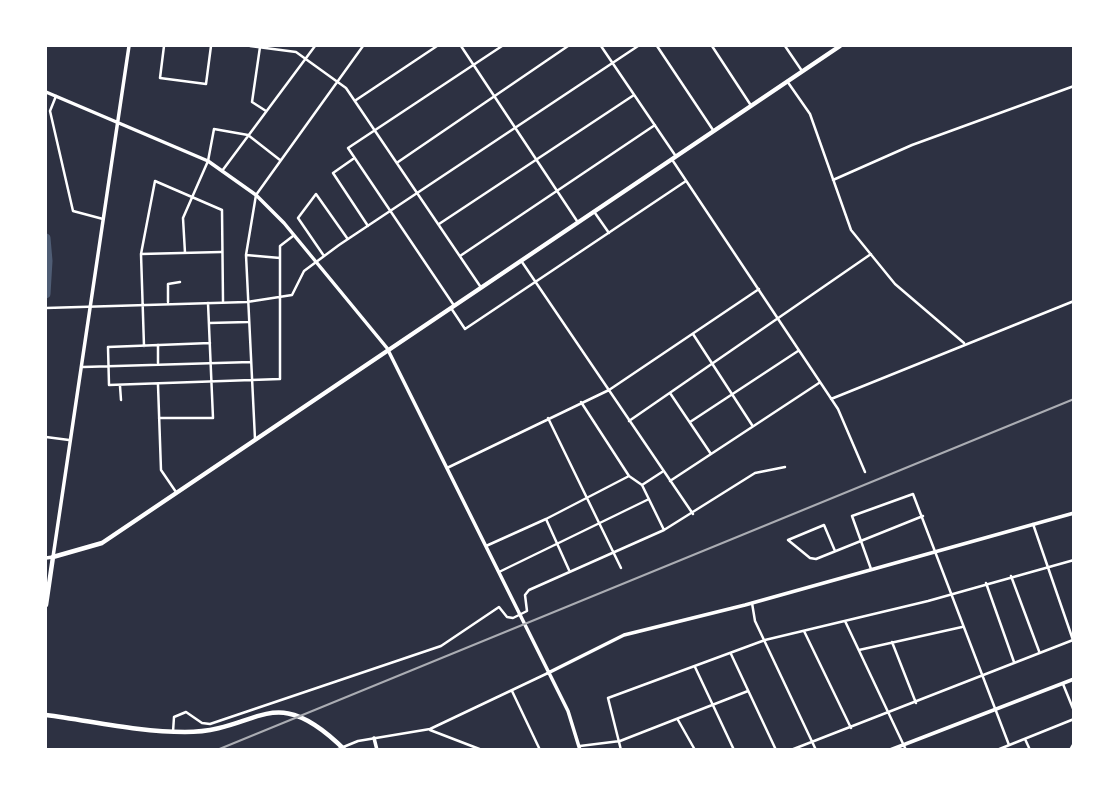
<!DOCTYPE html>
<html>
<head>
<meta charset="utf-8">
<style>
	body { margin:0 }
	#map { position:relative; width:1119px; height:795px; overflow:hidden; background:#2d3142; font-family:Merriweather,serif }
	canvas { display:block }
	.frame { position:absolute; inset:0; border:47px solid #fff; pointer-events:none }
</style>
</head>
<body>
<div id="map">
<canvas width="1119" height="795"></canvas>
<div class="frame"></div>
</div>
<script>
const c = document.querySelector('canvas').getContext('2d');
c.lineJoin = 'round';
function strokePath(path, color, width, dash) { c.strokeStyle = color; c.lineWidth = width; c.lineCap = dash ? 'butt' : 'round'; c.setLineDash(dash || []); c.stroke(path); }
const river = new Path2D(`
	M 46,238 L 48,261 L 46,294`);
const minor = new Path2D(`
	M 164,46 L 160,78 L 206,84 L 211,46
	M 250,46 L 296,52 L 346,88 L 480,286
	M 461,46 L 577,221
	M 601,46 L 675,155
	M 657,46 L 713,130
	M 712,46 L 750,104
	M 785,46 L 802,71
	M 260,47 L 252,102 L 266,111
	M 787,81 L 810,114 L 851,230 L 895,284 L 964,343
	M 56,96 L 50,111 L 73,211 L 103,219
	M 356,100 L 437,46
	M 353,159 L 333,173 L 368,226
	M 673,161 L 838,409 L 865,472
	M 398,162 L 568,46
	M 222,171 L 315,46
	M 833,180 L 912,145 L 1074,86
	M 595,213 L 609,233
	M 439,224 L 634,95
	M 185,253 L 183,218 L 208,161 L 214,129 L 248,135 L 280,160
	M 141,254 L 221,252
	M 246,255 L 280,258
	M 324,256 L 298,218 L 316,194 L 347,238
	M 460,256 L 655,125
	M 522,262 L 693,514
	M 168,302 L 168,284 L 180,282
	M 453,304 L 348,148 L 502,46
	M 46,308 L 247,302 L 292,295 L 304,271 L 339,245 L 638,46
	M 451,308 L 465,329 L 686,181
	M 209,323 L 248,322
	M 693,334 L 752,425
	M 210,343 L 108,347 L 109,385 L 280,379 L 280,246 L 293,236
	M 144,346 L 141,254 L 155,181 L 222,210 L 223,301
	M 158,363 L 158,345
	M 83,367 L 251,362
	M 158,385 L 161,470 L 176,492
	M 120,386 L 121,400
	M 670,393 L 711,454
	M 831,399 L 1074,301
	M 581,402 L 629,476 L 642,485 L 664,530
	M 159,418 L 213,418 L 208,303
	M 548,418 L 621,568
	M 629,421 L 871,254
	M 690,422 L 798,351
	M 46,437 L 69,440
	M 255,439 L 246,255 L 256,195 L 363,46
	M 447,468 L 609,390 L 759,289
	M 670,481 L 819,383
	M 642,485 L 662,472
	M 546,519 L 569,570
	M 486,546 L 546,519 L 629,476
	M 835,551 L 824,525 L 788,540 L 810,558 L 816,559 L 923,516
	M 871,569 L 852,516 L 913,494 L 1009,745
	M 499,572 L 649,499
	M 1011,576 L 1039,651
	M 986,583 L 1014,662
	M 752,603 L 755,621 L 816,750
	M 845,621 L 906,750
	M 804,631 L 851,728
	M 892,642 L 916,703
	M 859,650 L 962,627
	M 731,654 L 776,750
	M 695,667 L 734,750
	M 1063,684 L 1074,711
	M 512,691 L 540,750
	M 678,720 L 695,750
	M 430,730 L 482,750
	M 173,732 L 174,717 L 186,712 L 202,723 L 210,724 L 441,646 L 499,607 L 507,617 L 513,618 L 527,611 L 525,595 L 529,590 L 664,530 L 755,473 L 785,467
	M 1025,739 L 1030,750
	M 580,746 L 620,741 L 748,691
	M 336,750 L 358,741 L 430,729 L 548,673
	M 621,750 L 608,698 L 765,640 L 928,601 L 1074,560
	M 791,750 L 1073,640 L 1033,524
	M 997,750 L 1074,719
	M 1070,750 L 1074,743`);
const tertiary = new Path2D(`
	M 46,92 L 208,161 L 256,195 L 284,223 L 387,348 L 568,711 L 580,750
	M 46,558 L 53,557 L 129,46
	M 548,673 L 624,635 L 745,605 L 1074,513
	M 374,738 L 377,750
	M 890,750 L 1074,679`);
const secondary = new Path2D(`
	M 46,605 L 53,557 L 102,543 L 840,46`);
const primary = new Path2D(`
	M 46,715 C 92,721 139,732 185,732 C 260,732 272,678 345,750`);
const rail = new Path2D(`
	M 217,750 L 1074,399`);
strokePath(river, '#4f5d75', 9);
strokePath(minor, '#fff', 2.5);
strokePath(tertiary, '#fff', 3.5);
strokePath(secondary, '#fff', 4.5);
strokePath(primary, '#fff', 4.5);
strokePath(rail, '#abadb3', 2);
</script>
</body>
</html>
